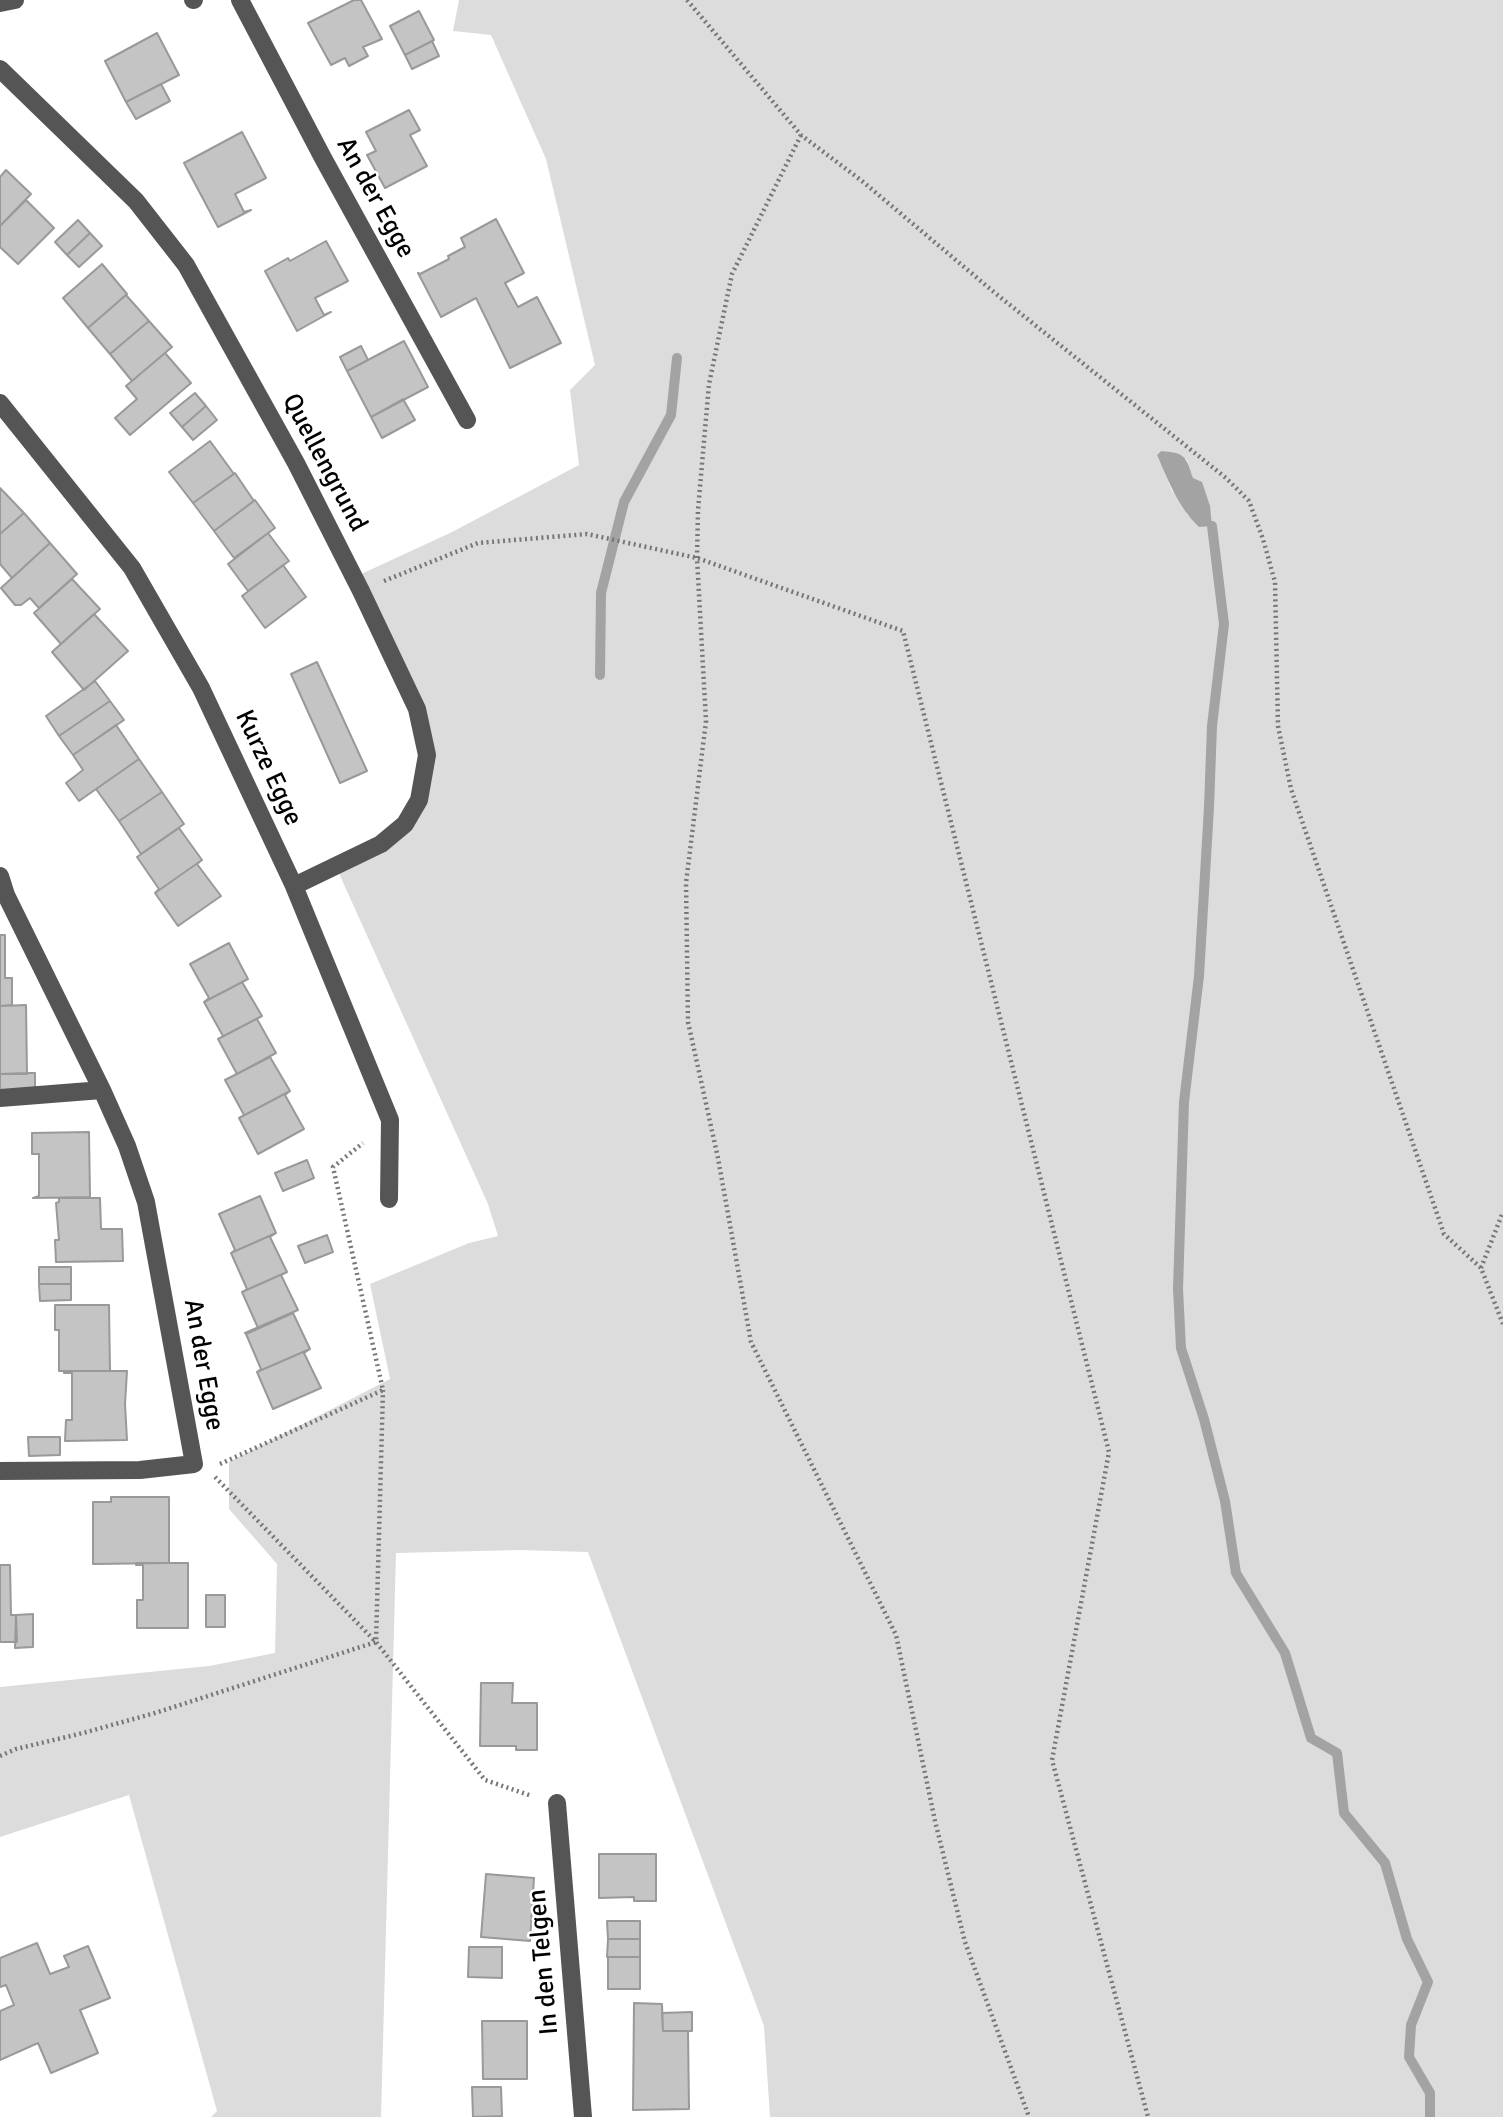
<!DOCTYPE html>
<html>
<head>
<meta charset="utf-8">
<style>
	body { margin:0 }
	canvas { display:block; background:#fff }
</style>
</head>
<body>
<canvas width="1503" height="2117"></canvas>
<script>
const c = document.querySelector('canvas').getContext('2d');
c.lineJoin = 'round';
function fillPath(path, color) { c.fillStyle = color; c.fill(path, 'evenodd'); }
function strokePath(path, color, width, dash) { c.strokeStyle = color; c.lineWidth = width; c.lineCap = dash ? 'butt' : 'round'; c.setLineDash(dash || []); c.stroke(path); }
function write(font, color, halo, rows, align = 'center') {
  c.font = font + ' Signika,sans-serif'; c.lineWidth = 5; c.setLineDash([]); c.textBaseline = 'middle'; c.strokeStyle = halo; c.fillStyle = color; for (const [text, x, y, turn = 0] of rows) {
    c.save(); c.translate(x, y); c.rotate((+turn || 0) * Math.PI / 180); c.textAlign = isNaN(turn) ? turn : align; if (halo) c.strokeText(text, 0, 0); c.fillText(text, 0, 0); c.restore();
  }
}
const green = new Path2D(`
	M 459,0 L 1503,0 L 1503,2117 L 770,2117 L 764,2026 L 588,1552 L 520,1550 L 396,1553 L 381,2117 L 211,2117 L 217,2111 L 129,1795 L 0,1837 L 0,1687 L 209,1666 L 275,1653 L 277,1564 L 229,1509 L 229,1462 L 390,1379 L 370,1284 L 469,1243 L 498,1236 L 488,1204 L 337,869 L 407,825 L 429,754 L 357,576 L 452,532 L 579,465 L 570,390 L 595,365 L 546,159 L 491,35 L 453,31 ZM 1161,451 L 1187,460 L 1193,478 L 1188,516 L 1182,502 L 1172,491 L 1157,455 Z`);
const water = new Path2D(`
	M 1161,451 C 1184,453 1186,455 1193,478 L 1202,482 L 1210,506 L 1212,526 L 1199,527 C 1179,508 1168,481 1157,455 Z`);
const stream = new Path2D(`
	M 1212,526 L 1224,624 L 1212,726 L 1209,807 L 1199,976 L 1184,1102 L 1178,1289 L 1181,1348 L 1204,1419 L 1225,1501 L 1236,1573 L 1285,1653 L 1311,1738 L 1337,1753 L 1344,1813 L 1385,1863 L 1407,1939 L 1428,1982 L 1411,2025 L 1409,2057 L 1430,2093 L 1430,2117
	M 600,675 L 601,593 L 624,502 L 671,415 L 677,358`);
const building = new Path2D(`
	M 354,0 L 361,0 L 382,39 L 363,47 L 368,56 L 349,66 L 345,58 L 331,65 L 308,23 Z
	M 419,11 L 434,40 L 405,55 L 390,26 Z
	M 157,33 L 179,75 L 126,102 L 105,61 Z
	M 432,41 L 439,56 L 412,69 L 405,55 Z
	M 161,84 L 170,101 L 136,119 L 126,102 Z
	M 409,110 L 420,130 L 410,135 L 427,166 L 385,188 L 367,155 L 376,151 L 366,132 Z
	M 242,132 L 266,178 L 235,194 L 244,212 L 251,210 L 218,227 L 184,163 Z
	M 6,170 L 31,194 L 0,226 L 0,177 Z
	M 26,200 L 54,228 L 18,264 L 0,247 L 0,226 Z
	M 496,219 L 524,273 L 505,283 L 518,307 L 537,297 L 561,343 L 510,368 L 476,298 L 441,317 L 418,273 L 420,274 L 449,259 L 448,256 L 465,247 L 461,238 Z
	M 78,220 L 90,233 L 67,255 L 55,242 Z
	M 90,233 L 102,246 L 79,267 L 67,255 Z
	M 326,241 L 348,281 L 315,298 L 324,315 L 331,312 L 297,331 L 265,271 L 288,258 L 290,261 Z
	M 102,264 L 127,294 L 88,328 L 63,298 Z
	M 126,295 L 149,321 L 110,354 L 88,328 Z
	M 149,321 L 172,347 L 132,381 L 110,354 Z
	M 404,341 L 428,387 L 371,417 L 347,371 Z
	M 361,346 L 368,360 L 347,371 L 340,357 Z
	M 165,353 L 191,383 L 130,435 L 115,418 L 137,399 L 126,386 Z
	M 195,393 L 206,406 L 182,427 L 170,413 Z
	M 403,399 L 415,420 L 382,438 L 371,417 Z
	M 206,406 L 217,420 L 193,440 L 182,427 Z
	M 210,441 L 234,474 L 193,503 L 169,472 Z
	M 235,473 L 254,501 L 214,531 L 193,503 Z
	M 0,488 L 24,513 L 0,534 Z
	M 255,500 L 275,528 L 234,558 L 214,531 Z
	M 24,513 L 50,543 L 12,578 L 0,564 L 0,534 Z
	M 268,533 L 289,561 L 248,591 L 228,564 Z
	M 50,543 L 77,574 L 39,608 L 30,598 L 21,605 L 15,605 L 1,588 Z
	M 283,565 L 306,597 L 265,628 L 242,596 Z
	M 72,579 L 100,609 L 61,644 L 34,613 Z
	M 94,614 L 128,651 L 84,690 L 52,652 Z
	M 317,662 L 367,771 L 340,783 L 291,674 Z
	M 95,681 L 110,701 L 59,736 L 46,716 Z
	M 110,701 L 124,720 L 73,755 L 59,736 Z
	M 116,725 L 139,759 L 79,801 L 66,783 L 83,770 L 73,755 Z
	M 139,759 L 162,792 L 119,821 L 96,789 Z
	M 162,792 L 184,824 L 141,854 L 119,821 Z
	M 179,828 L 202,860 L 155,893 L 159,889 L 137,857 Z
	M 202,860 L 197,864 L 221,896 L 178,926 L 155,893 Z
	M 0,935 L 5,935 L 5,978 L 12,978 L 12,1005 L 0,1006 Z
	M 229,943 L 248,979 L 204,1002 L 209,998 L 190,964 Z
	M 248,979 L 242,982 L 262,1016 L 218,1039 L 223,1036 L 204,1002 Z
	M 26,1005 L 27,1074 L 0,1074 L 0,1006 Z
	M 262,1016 L 257,1019 L 276,1053 L 237,1074 L 218,1039 Z
	M 270,1057 L 290,1091 L 239,1118 L 244,1115 L 225,1080 Z
	M 27,1073 L 35,1073 L 35,1090 L 0,1091 L 0,1074 Z
	M 290,1091 L 285,1095 L 304,1129 L 258,1154 L 239,1118 Z
	M 89,1132 L 90,1197 L 33,1198 L 39,1196 L 39,1154 L 32,1154 L 32,1133 Z
	M 307,1160 L 314,1178 L 283,1191 L 275,1173 Z
	M 260,1196 L 276,1233 L 231,1253 L 235,1250 L 219,1214 Z
	M 59,1198 L 100,1198 L 101,1229 L 122,1229 L 123,1261 L 56,1262 L 55,1240 L 59,1240 L 56,1203 L 59,1202 Z
	M 276,1233 L 270,1237 L 287,1272 L 242,1292 L 247,1289 L 231,1253 Z
	M 327,1235 L 333,1252 L 305,1263 L 298,1246 Z
	M 39,1267 L 71,1267 L 71,1284 L 39,1284 Z
	M 287,1272 L 281,1275 L 298,1310 L 245,1333 L 258,1328 L 242,1292 Z
	M 39,1284 L 71,1284 L 71,1300 L 40,1301 Z
	M 55,1305 L 109,1305 L 110,1371 L 59,1371 L 59,1330 L 55,1330 Z
	M 293,1313 L 310,1349 L 257,1372 L 261,1369 L 246,1334 Z
	M 310,1349 L 304,1353 L 321,1388 L 273,1409 L 257,1372 Z
	M 64,1371 L 127,1371 L 125,1404 L 127,1440 L 65,1441 L 66,1420 L 72,1420 L 72,1373 L 64,1373 Z
	M 28,1437 L 60,1437 L 60,1455 L 29,1456 Z
	M 111,1497 L 169,1497 L 169,1563 L 93,1564 L 93,1502 L 111,1502 Z
	M 136,1563 L 188,1563 L 188,1628 L 137,1628 L 137,1600 L 143,1600 L 143,1565 L 136,1565 Z
	M 0,1565 L 10,1565 L 11,1615 L 16,1615 L 17,1642 L 0,1642 Z
	M 206,1595 L 225,1595 L 225,1627 L 206,1627 Z
	M 33,1614 L 33,1647 L 15,1648 L 16,1615 Z
	M 481,1683 L 513,1683 L 512,1703 L 537,1703 L 537,1750 L 516,1750 L 516,1746 L 480,1746 Z
	M 599,1854 L 656,1854 L 656,1901 L 634,1901 L 634,1897 L 599,1898 Z
	M 486,1874 L 534,1878 L 530,1941 L 481,1937 Z
	M 607,1921 L 640,1921 L 640,1939 L 608,1939 Z
	M 608,1939 L 640,1939 L 640,1957 L 607,1957 Z
	M 37,1943 L 50,1974 L 69,1967 L 64,1956 L 88,1946 L 110,1998 L 80,2010 L 98,2053 L 51,2073 L 38,2043 L 0,2060 L 0,2011 L 14,2005 L 6,1985 L 0,1987 L 0,1958 Z
	M 469,1947 L 502,1947 L 502,1978 L 468,1977 Z
	M 608,1957 L 640,1957 L 640,1989 L 608,1989 Z
	M 634,2003 L 662,2004 L 663,2031 L 688,2031 L 689,2109 L 633,2110 Z
	M 692,2012 L 692,2031 L 663,2031 L 662,2013 Z
	M 482,2021 L 527,2021 L 527,2079 L 483,2079 Z
	M 472,2087 L 501,2087 L 502,2116 L 473,2117 Z`);
const path = new Path2D(`
	M 687,0 L 801,135 L 862,181 L 995,293 L 1226,478 L 1249,501 L 1263,539 L 1275,582 L 1278,726 L 1291,789 L 1444,1234 L 1481,1268 L 1503,1324
	M 801,135 L 732,274 L 709,384 L 698,510 L 697,558 L 706,721 L 686,883 L 688,1022 L 718,1158 L 751,1342 L 896,1635 L 935,1821 L 965,1942 L 1029,2117
	M 384,581 L 478,543 L 587,534 L 697,558 L 903,631 L 1109,1452 L 1052,1760 L 1148,2117
	M 1481,1268 L 1503,1212
	M 220,1464 L 383,1390 L 333,1167 L 363,1143
	M 215,1477 L 376,1642 L 485,1780 L 532,1796
	M 0,1756 L 16,1749 L 83,1733 L 155,1713 L 376,1642 L 383,1390`);
const minor = new Path2D(`
	M 193,0 L 194,0
	M 240,0 L 323,158 L 467,420
	M 0,3 L 15,0
	M 0,69 L 136,201 L 186,265 L 296,463 L 361,591 L 417,709 L 427,755 L 419,800 L 405,824 L 381,844 L 294,886
	M 0,403 L 132,568 L 201,688 L 294,886 L 390,1120 L 389,1199
	M 0,876 L 6,895 L 102,1090 L 127,1146 L 146,1202 L 194,1464 L 140,1470 L 0,1471
	M 0,1098 L 102,1090
	M 557,1803 L 583,2117`);
const streetNames = [
	["An der Egge",375,198,61],
	["Quellengrund",324,463,62],
	["Kurze Egge",268,768,65],
	["An der Egge",203,1365,80],
	["In den Telgen",544,1962,-95]
];
fillPath(green, '#dcdcdc');
fillPath(water, '#a3a3a3');
strokePath(stream, '#a3a3a3', 10);
fillPath(building, '#c4c4c4');
strokePath(building, '#999', 2);
strokePath(path, '#777', 4.5, [2, 3.5]);
strokePath(minor, '#555', 18);
write('26px', '#000', '#fff', streetNames);
</script>
</body>
</html>
